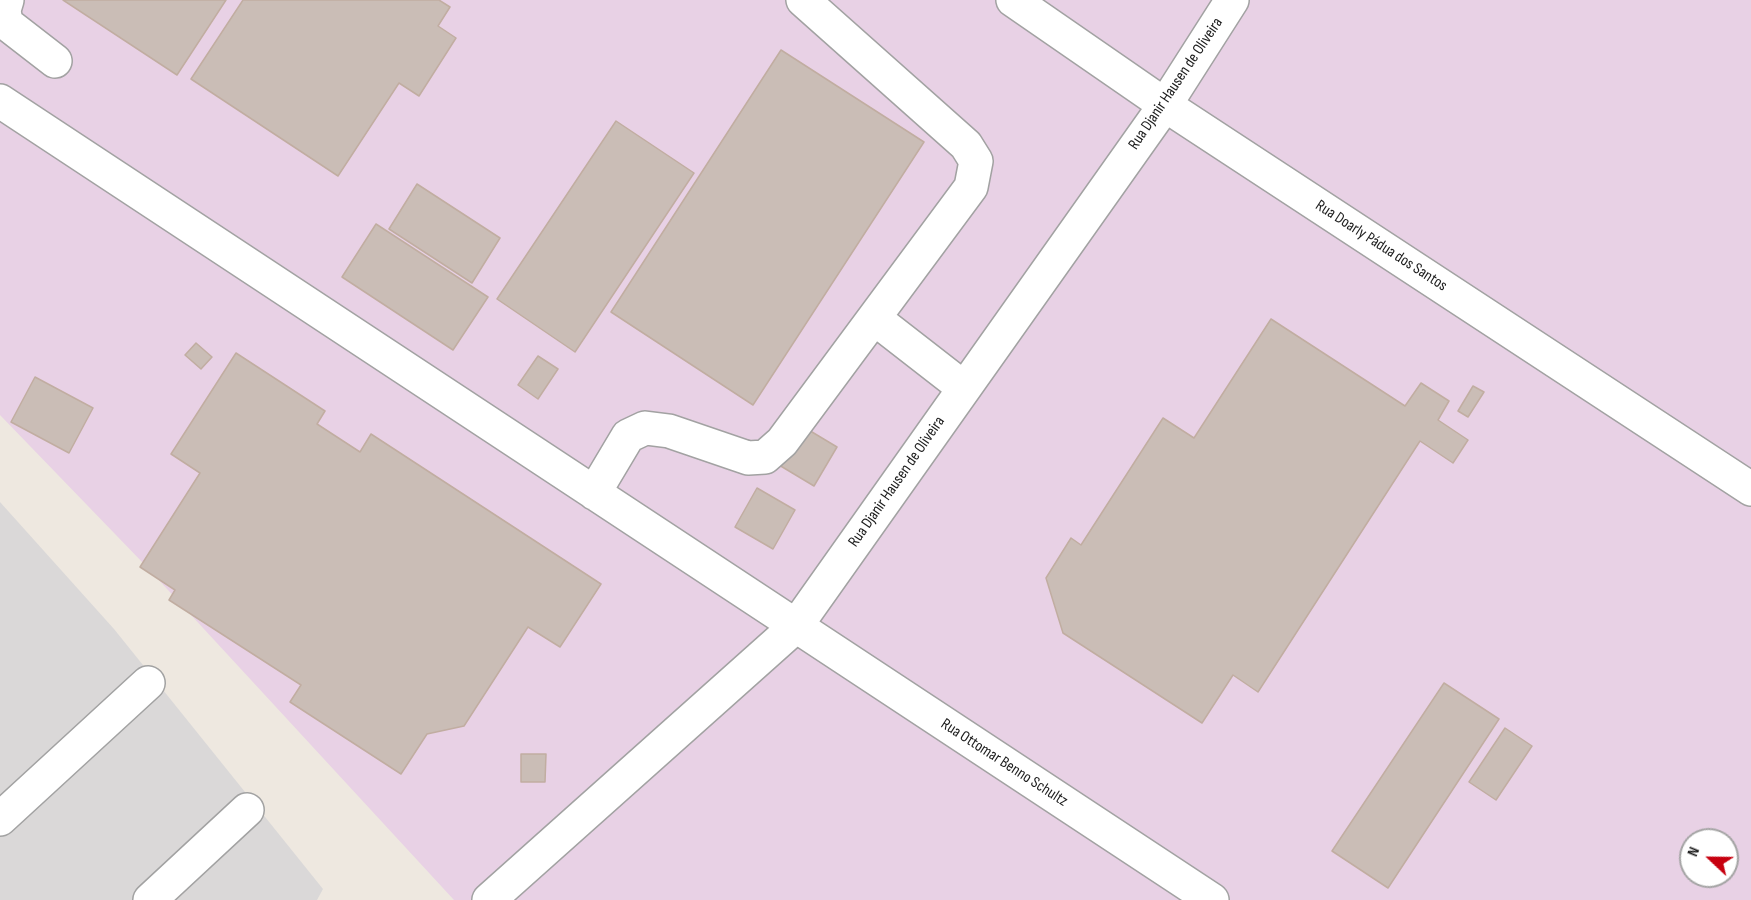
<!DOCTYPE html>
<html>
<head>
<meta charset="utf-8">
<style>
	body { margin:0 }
	#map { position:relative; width:1751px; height:900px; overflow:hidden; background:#eee8e0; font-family:"Sofia Sans Condensed",sans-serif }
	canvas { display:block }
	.north { position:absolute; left:1679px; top:828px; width:60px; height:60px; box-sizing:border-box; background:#fff; border:2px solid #a4a4a4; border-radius:50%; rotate:292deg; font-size:16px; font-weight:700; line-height:24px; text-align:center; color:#1b1b1b }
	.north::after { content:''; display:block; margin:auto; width:21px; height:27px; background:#c7000f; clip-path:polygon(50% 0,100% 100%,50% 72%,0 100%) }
</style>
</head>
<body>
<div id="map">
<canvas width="1751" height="900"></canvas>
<div class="north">N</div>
</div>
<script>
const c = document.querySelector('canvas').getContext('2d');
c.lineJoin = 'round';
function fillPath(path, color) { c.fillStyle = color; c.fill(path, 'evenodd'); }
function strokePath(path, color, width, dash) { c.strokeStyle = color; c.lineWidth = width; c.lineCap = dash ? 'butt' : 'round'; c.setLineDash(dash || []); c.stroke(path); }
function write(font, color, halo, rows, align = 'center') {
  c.font = font + ' "Sofia Sans Condensed",sans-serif'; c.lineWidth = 4.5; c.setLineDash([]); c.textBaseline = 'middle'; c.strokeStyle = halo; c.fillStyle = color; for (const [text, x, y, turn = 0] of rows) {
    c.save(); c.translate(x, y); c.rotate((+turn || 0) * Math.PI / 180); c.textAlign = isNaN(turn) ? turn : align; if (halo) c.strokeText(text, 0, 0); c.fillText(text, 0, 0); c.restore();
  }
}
const residential = new Path2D(`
	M 0,502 L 114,629 L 323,889 L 317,900 L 0,900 Z`);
const industrial = new Path2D(`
	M 0,0 L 1751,0 L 1751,900 L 454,900 L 144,564 L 0,415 ZM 1691,840 L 1727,840 L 1727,876 L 1691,876 Z`);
const building = new Path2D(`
	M 63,0 L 226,0 L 177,75 Z
	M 243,0 L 439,0 L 450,7 L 438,26 L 456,38 L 419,96 L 399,83 L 338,176 L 191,79 Z
	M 781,50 L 924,142 L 753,405 L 611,312 Z
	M 616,121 L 694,173 L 575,352 L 497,299 Z
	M 417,184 L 500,238 L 472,283 L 389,229 Z
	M 376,224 L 488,297 L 453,350 L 342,277 Z
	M 1271,319 L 1405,406 L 1421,383 L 1449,401 L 1438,420 L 1468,440 L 1453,463 L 1420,441 L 1258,692 L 1233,675 L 1202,723 L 1063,633 L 1046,578 L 1071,538 L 1081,545 L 1163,418 L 1194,438 Z
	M 196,343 L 212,357 L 201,369 L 185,355 Z
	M 236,353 L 325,411 L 317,424 L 360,452 L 371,434 L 601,584 L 560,647 L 528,627 L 464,726 L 427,734 L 401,774 L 290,702 L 301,685 L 169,600 L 175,590 L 140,567 L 200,473 L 171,454 Z
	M 538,356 L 558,369 L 538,399 L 518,385 Z
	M 35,377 L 93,408 L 69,453 L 11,422 Z
	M 1473,386 L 1484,392 L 1468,417 L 1458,411 Z
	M 797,423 L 837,447 L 814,486 L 774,462 Z
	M 757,488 L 795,510 L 773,549 L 735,527 Z
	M 1444,683 L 1499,719 L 1388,888 L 1332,851 Z
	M 1505,728 L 1532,746 L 1496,800 L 1469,782 Z
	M 521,754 L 546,754 L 545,782 L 521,782 Z`);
const minor = new Path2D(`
	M 7,0 L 4,10 L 6,23 L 55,61
	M 1013,0 L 1165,105 L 1751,489
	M 0,101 L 1212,900
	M 874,318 L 964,388
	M 594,493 L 628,436 L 645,428 L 669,431 L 748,458 L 765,457 L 782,442 L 971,187 L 976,161 L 966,145 L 803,0
	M 0,819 L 148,683
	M 150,900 L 247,810
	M 489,900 L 796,626 L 1165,105 L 1232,0`);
const streetNames = [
	["Rua Djanir Hausen de Oliveira",1176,84,-56],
	["Rua Doarly Pádua dos Santos",1381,246,33],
	["Rua Djanir Hausen de Oliveira",897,482,-55],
	["Rua Ottomar Benno Schultz",1004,763,33]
];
fillPath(residential, '#dad8d8');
fillPath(industrial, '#e8d1e5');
fillPath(building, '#cabdb6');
strokePath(building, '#c1ada1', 1.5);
strokePath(minor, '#a2a2a2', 36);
strokePath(minor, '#fff', 33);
write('16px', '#1b1b1b', '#fff', streetNames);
</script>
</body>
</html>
